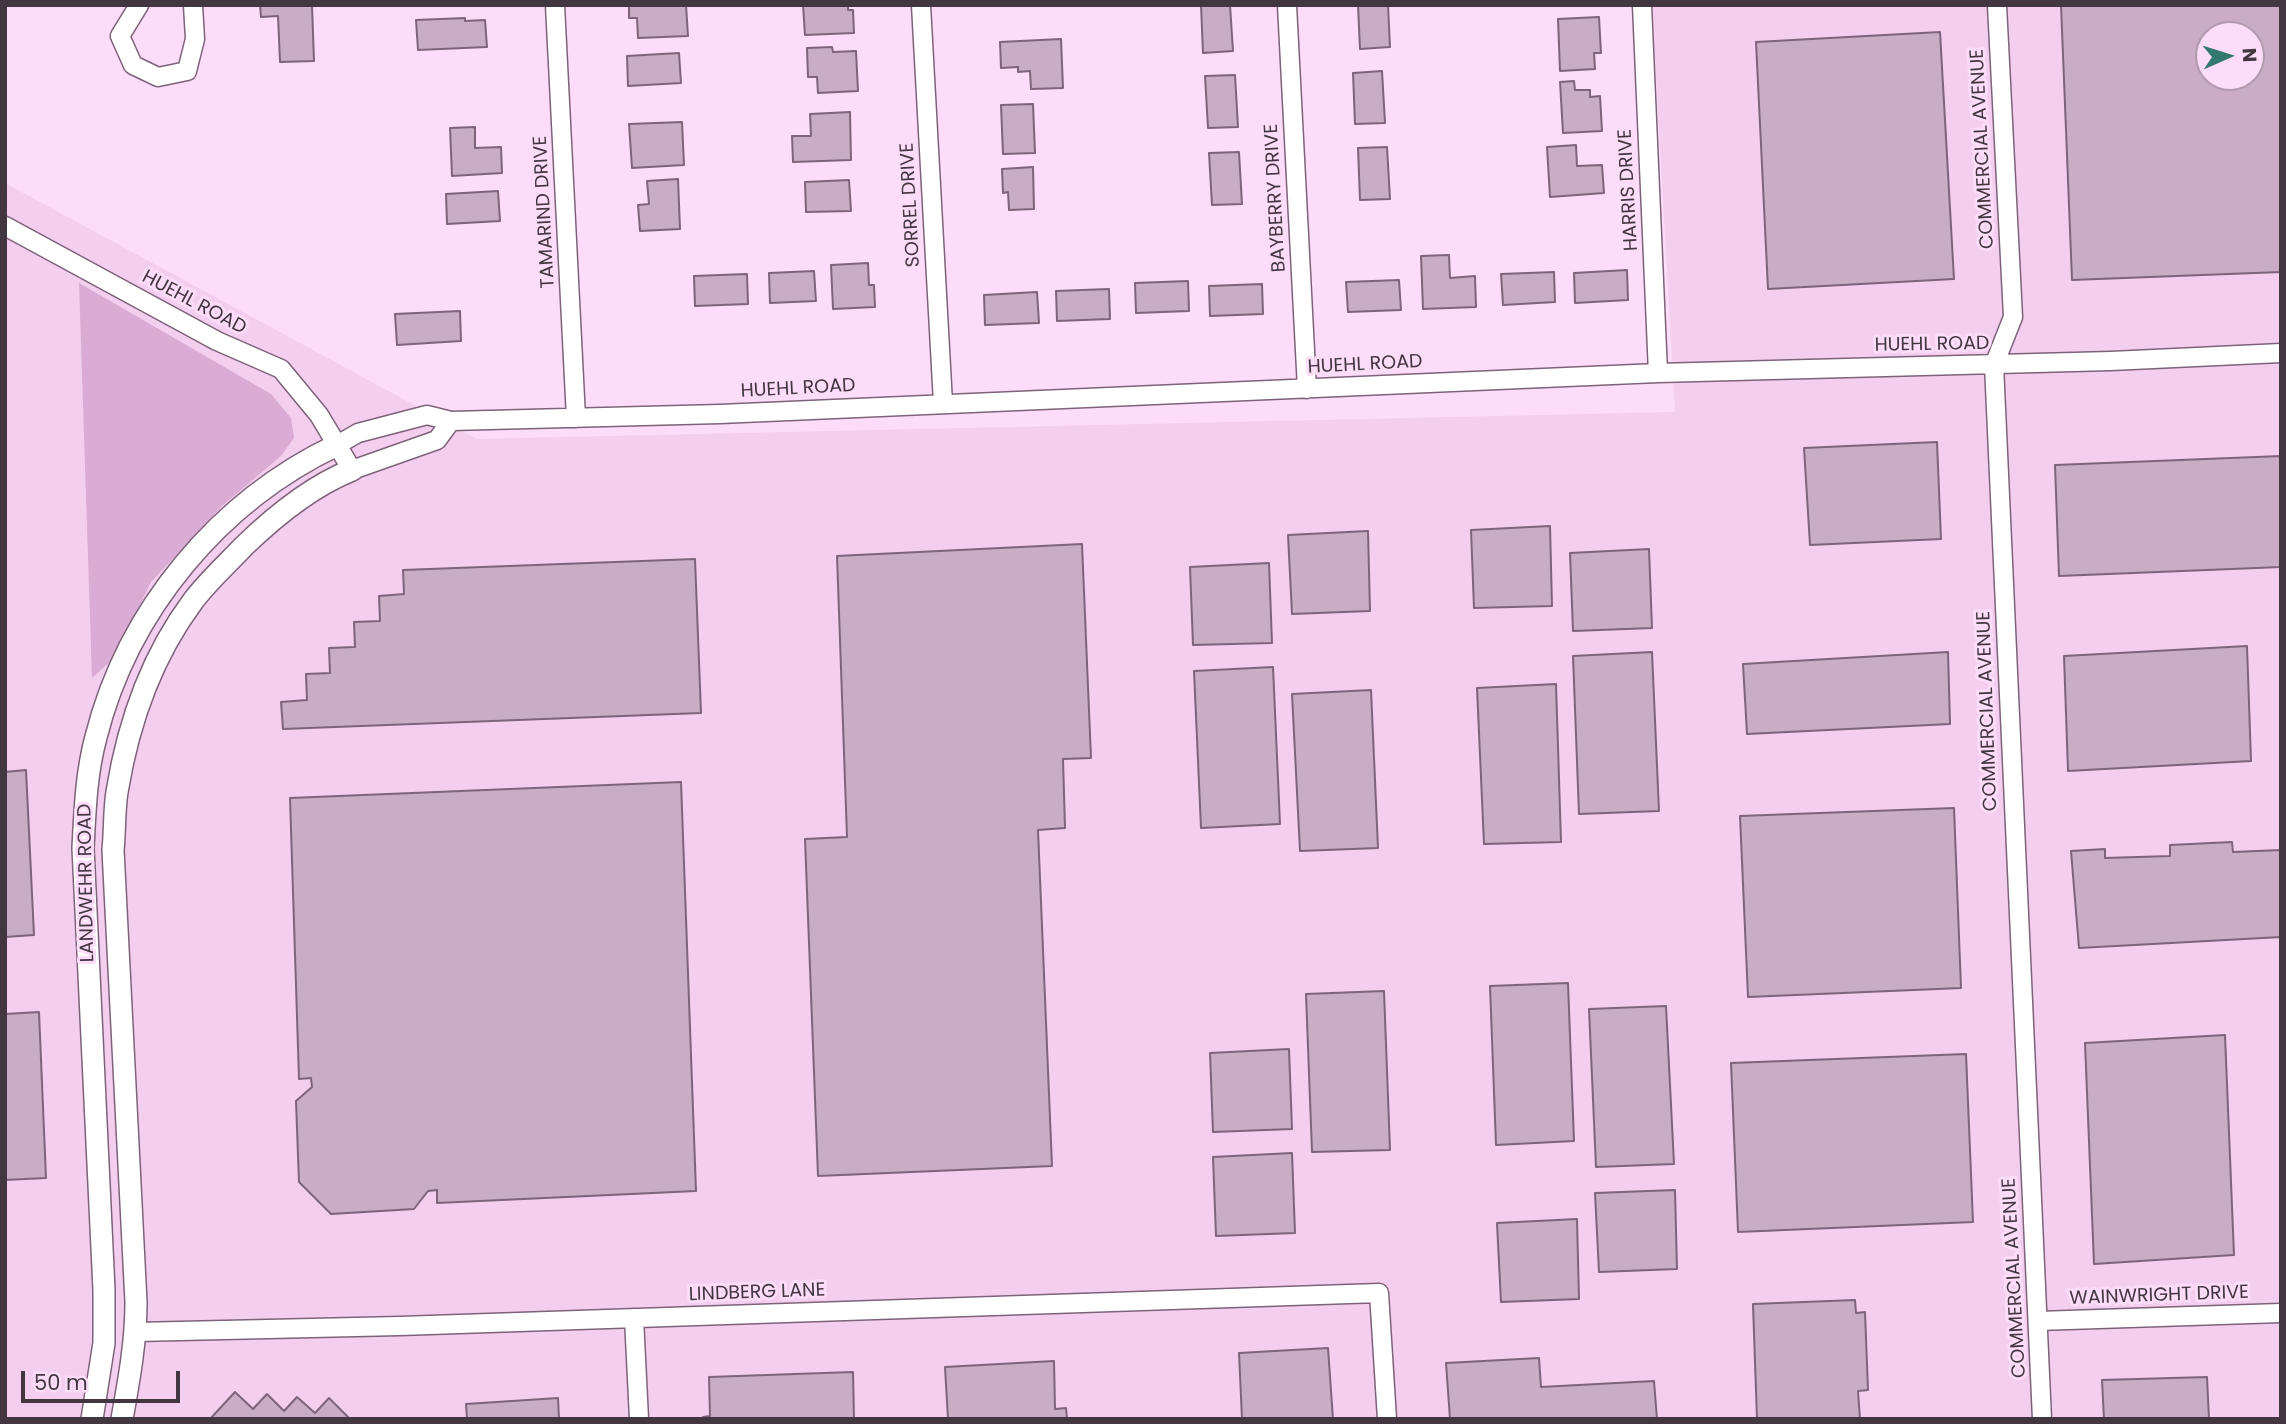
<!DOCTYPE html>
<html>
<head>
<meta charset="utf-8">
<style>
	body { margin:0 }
	#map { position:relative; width:2286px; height:1424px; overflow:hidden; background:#fcdcf8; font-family:Poppins,sans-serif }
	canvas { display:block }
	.frame { position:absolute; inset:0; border:7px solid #423640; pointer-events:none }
	.north { position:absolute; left:2195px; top:21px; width:70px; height:70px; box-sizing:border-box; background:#fcdcf8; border:2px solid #b29aae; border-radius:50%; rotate:87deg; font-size:19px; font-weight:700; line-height:28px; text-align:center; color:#423640 }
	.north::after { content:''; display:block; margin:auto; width:24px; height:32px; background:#34796f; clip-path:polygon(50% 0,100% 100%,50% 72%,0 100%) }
	.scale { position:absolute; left:21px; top:1371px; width:159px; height:32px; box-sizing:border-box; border:4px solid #423640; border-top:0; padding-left:9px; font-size:21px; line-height:24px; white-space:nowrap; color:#423640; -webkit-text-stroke:5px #fcdcf8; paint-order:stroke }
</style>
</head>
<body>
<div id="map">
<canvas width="2286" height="1424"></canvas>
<div class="frame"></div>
<div class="north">N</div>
<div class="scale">50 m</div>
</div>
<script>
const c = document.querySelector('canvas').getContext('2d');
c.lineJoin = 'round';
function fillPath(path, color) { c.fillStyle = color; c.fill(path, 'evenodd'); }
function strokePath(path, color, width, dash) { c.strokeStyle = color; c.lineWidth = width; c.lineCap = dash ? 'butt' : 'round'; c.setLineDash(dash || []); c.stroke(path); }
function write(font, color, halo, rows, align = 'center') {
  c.font = font + ' Poppins,sans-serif'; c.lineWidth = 6; c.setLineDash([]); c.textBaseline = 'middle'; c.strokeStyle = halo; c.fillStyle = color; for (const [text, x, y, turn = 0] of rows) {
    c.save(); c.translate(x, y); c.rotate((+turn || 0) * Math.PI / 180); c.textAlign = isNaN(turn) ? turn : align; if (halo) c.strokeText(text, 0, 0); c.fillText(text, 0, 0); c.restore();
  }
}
const built = new Path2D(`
	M 1652,5 L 2281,5 L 2281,1419 L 5,1419 L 5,183 L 477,439 L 1675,412 ZM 2209,35 L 2251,35 L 2251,77 L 2209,77 Z`);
const green = new Path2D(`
	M 79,283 L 271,394 L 291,418 L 294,438 L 281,456 L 222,506 L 151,582 L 114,658 L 92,678 Z`);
const building = new Path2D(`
	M 260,5 L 312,5 L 314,61 L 280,62 L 278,16 L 261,17 Z
	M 629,5 L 686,5 L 688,36 L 638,38 L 637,18 L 629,18 Z
	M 803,5 L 848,5 L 848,10 L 853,10 L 854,33 L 805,35 Z
	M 1201,5 L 1230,5 L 1233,51 L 1203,53 Z
	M 1358,5 L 1388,5 L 1390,47 L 1360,49 Z
	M 2061,5 L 2281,5 L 2281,272 L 2072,280 ZM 2209,35 L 2251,35 L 2251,77 L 2209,77 Z
	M 1599,17 L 1601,53 L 1594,53 L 1595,69 L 1560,71 L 1558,19 Z
	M 465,18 L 465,21 L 485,20 L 487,47 L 418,50 L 416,20 Z
	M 1940,32 L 1954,279 L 1768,289 L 1756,42 Z
	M 1061,39 L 1063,88 L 1031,89 L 1030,71 L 1018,72 L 1018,67 L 1001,68 L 1000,42 Z
	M 832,47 L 833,52 L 856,51 L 858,91 L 818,93 L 817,77 L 808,77 L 807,48 Z
	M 679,53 L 681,83 L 628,86 L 627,56 Z
	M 1382,71 L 1385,123 L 1355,124 L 1353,73 Z
	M 1235,75 L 1238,127 L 1208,128 L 1205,76 Z
	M 1574,81 L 1575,90 L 1590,90 L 1590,97 L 1600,96 L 1602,131 L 1563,133 L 1560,82 Z
	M 1033,104 L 1035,153 L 1003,154 L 1001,105 Z
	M 850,112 L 851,160 L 793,162 L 792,136 L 811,136 L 810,114 Z
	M 682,122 L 684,165 L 632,168 L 629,124 Z
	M 475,127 L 475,148 L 501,147 L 502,173 L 452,176 L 450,128 Z
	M 1576,145 L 1577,166 L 1602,165 L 1604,193 L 1550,197 L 1547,147 Z
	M 1387,147 L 1390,199 L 1360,200 L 1358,148 Z
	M 1239,152 L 1242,204 L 1212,205 L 1209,153 Z
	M 1033,167 L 1034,209 L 1009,210 L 1008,192 L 1003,193 L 1002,169 Z
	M 678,179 L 680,229 L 640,231 L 638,205 L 649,204 L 647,181 Z
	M 849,180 L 851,211 L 806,212 L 805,182 Z
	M 498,191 L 500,221 L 447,224 L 446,194 Z
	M 1449,255 L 1450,278 L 1475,276 L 1476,307 L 1423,309 L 1421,256 Z
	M 868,263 L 869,285 L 874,285 L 875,307 L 833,309 L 831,265 Z
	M 1627,270 L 1628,300 L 1575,303 L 1574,273 Z
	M 814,271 L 816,301 L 770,303 L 769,273 Z
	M 1554,272 L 1555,302 L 1503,305 L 1501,274 Z
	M 747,274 L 748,304 L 695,306 L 694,276 Z
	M 1399,280 L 1401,310 L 1348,312 L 1346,282 Z
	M 1188,281 L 1189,311 L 1136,313 L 1135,283 Z
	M 1262,284 L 1263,314 L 1210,316 L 1209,286 Z
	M 1109,289 L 1110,319 L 1057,321 L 1056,291 Z
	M 1037,292 L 1039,323 L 985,325 L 984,295 Z
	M 460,311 L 461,341 L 397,345 L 395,314 Z
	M 1937,442 L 1941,539 L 1810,545 L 1804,448 Z
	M 2281,456 L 2281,567 L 2059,576 L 2055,465 Z
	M 1550,526 L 1552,606 L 1474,608 L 1471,530 Z
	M 1368,531 L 1370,611 L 1292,614 L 1288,535 Z
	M 1082,544 L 1091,758 L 1063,759 L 1065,828 L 1038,830 L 1052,1166 L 818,1176 L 805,839 L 847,837 L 837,556 Z
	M 1649,549 L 1652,628 L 1573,631 L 1570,553 Z
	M 695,559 L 701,713 L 283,729 L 281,702 L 307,700 L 306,674 L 330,673 L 329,648 L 355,647 L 354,622 L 380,621 L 379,596 L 404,594 L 403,570 Z
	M 1269,563 L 1272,643 L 1193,645 L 1190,567 Z
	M 2247,646 L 2251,761 L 2068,771 L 2064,656 Z
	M 1652,652 L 1659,811 L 1579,814 L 1573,656 Z
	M 1948,652 L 1950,724 L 1747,734 L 1743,664 Z
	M 1273,667 L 1280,824 L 1201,828 L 1194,671 Z
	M 1556,684 L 1561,842 L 1484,844 L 1477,688 Z
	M 1371,690 L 1378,848 L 1300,851 L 1292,694 Z
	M 26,770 L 34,935 L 5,937 L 5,772 Z
	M 681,782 L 696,1191 L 437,1203 L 437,1190 L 428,1191 L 414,1209 L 331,1214 L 299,1182 L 296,1101 L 312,1087 L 311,1078 L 299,1079 L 290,798 Z
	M 1954,808 L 1961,988 L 1748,997 L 1740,816 Z
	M 2232,842 L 2233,852 L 2281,850 L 2281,937 L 2079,948 L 2071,851 L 2105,849 L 2105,858 L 2170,856 L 2170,845 Z
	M 1568,983 L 1574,1141 L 1496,1145 L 1490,986 Z
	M 1384,991 L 1390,1150 L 1312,1152 L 1306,994 Z
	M 1666,1006 L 1674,1164 L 1596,1167 L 1589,1009 Z
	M 39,1012 L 46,1178 L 5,1180 L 5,1014 Z
	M 2225,1035 L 2234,1255 L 2094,1264 L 2085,1043 Z
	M 1289,1049 L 1292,1129 L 1213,1132 L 1210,1053 Z
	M 1966,1054 L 1973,1222 L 1738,1232 L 1731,1063 Z
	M 1292,1153 L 1295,1233 L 1216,1236 L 1213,1157 Z
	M 1675,1190 L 1677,1269 L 1599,1272 L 1595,1193 Z
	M 1577,1219 L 1579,1299 L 1501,1302 L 1497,1223 Z
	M 1855,1300 L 1856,1313 L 1865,1312 L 1868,1390 L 1858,1391 L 1860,1419 L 1757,1419 L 1753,1304 Z
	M 1328,1348 L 1333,1419 L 1242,1419 L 1239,1353 Z
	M 1539,1358 L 1541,1387 L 1654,1381 L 1657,1419 L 1450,1419 L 1446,1363 Z
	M 1054,1361 L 1055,1409 L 1066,1408 L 1067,1419 L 948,1419 L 945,1367 Z
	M 853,1372 L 854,1419 L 703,1419 L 703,1417 L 710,1416 L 709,1377 Z
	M 2207,1377 L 2209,1419 L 2104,1419 L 2102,1380 Z
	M 235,1392 L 253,1409 L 267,1394 L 284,1411 L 297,1397 L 315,1413 L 329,1398 L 350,1419 L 210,1419 Z
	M 558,1398 L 559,1419 L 467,1419 L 466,1404 Z`);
const minor = new Path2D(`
	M 139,5 L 120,36 L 133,65 L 158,77 L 187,71 L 195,39 L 193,5
	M 555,5 L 576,418
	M 921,5 L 943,403
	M 1287,5 L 1307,389
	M 1642,5 L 1658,373
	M 1997,5 L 2013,317 L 1994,365 L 2042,1419
	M 5,226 L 217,341 L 281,369 L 319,415 L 352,470 L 437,440 L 451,421 L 427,415 L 358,433 L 337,445
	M 451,421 L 720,414 L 1658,373 L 2111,361 L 2281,353
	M 634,1318 L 639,1419
	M 2038,1321 L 2281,1313
	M 136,1332 L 400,1326 L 1379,1293 L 1387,1419`);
const tertiary = new Path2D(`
	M 92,1419 L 104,1343 L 104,1290 L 83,848 C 85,811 86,774 96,737 C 128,610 219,501 337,445
	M 122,1419 C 129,1380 136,1342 136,1302 L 113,850 C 115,831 114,811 117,792 C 128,724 152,656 193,601 C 208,581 227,564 244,546 C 275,516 312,486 352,470`);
const streetNames = [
	["COMMERCIAL AVENUE",1983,149,-93],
	["HARRIS DRIVE",1629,190,-93],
	["BAYBERRY DRIVE",1276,198,-93],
	["SORREL DRIVE",911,205,-93],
	["TAMARIND DRIVE",545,212,-93],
	["HUEHL ROAD",194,303,28],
	["HUEHL ROAD",1932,345,-1],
	["HUEHL ROAD",1365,365,-3],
	["HUEHL ROAD",798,389,-3],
	["COMMERCIAL AVENUE",1988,711,-92],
	["LANDWEHR ROAD",87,883,-91],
	["COMMERCIAL AVENUE",2015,1278,-93],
	["LINDBERG LANE",757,1293,-2],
	["WAINWRIGHT DRIVE",2159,1296,-2]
];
fillPath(built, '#f3ceee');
fillPath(green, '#daabd4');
fillPath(building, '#caacc6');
strokePath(building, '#7f637b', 2);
strokePath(minor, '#7d627a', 21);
strokePath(tertiary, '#7d627a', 24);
strokePath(minor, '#fff', 18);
strokePath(tertiary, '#fff', 21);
write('19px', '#423640', '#fcdcf8', streetNames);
</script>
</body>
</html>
